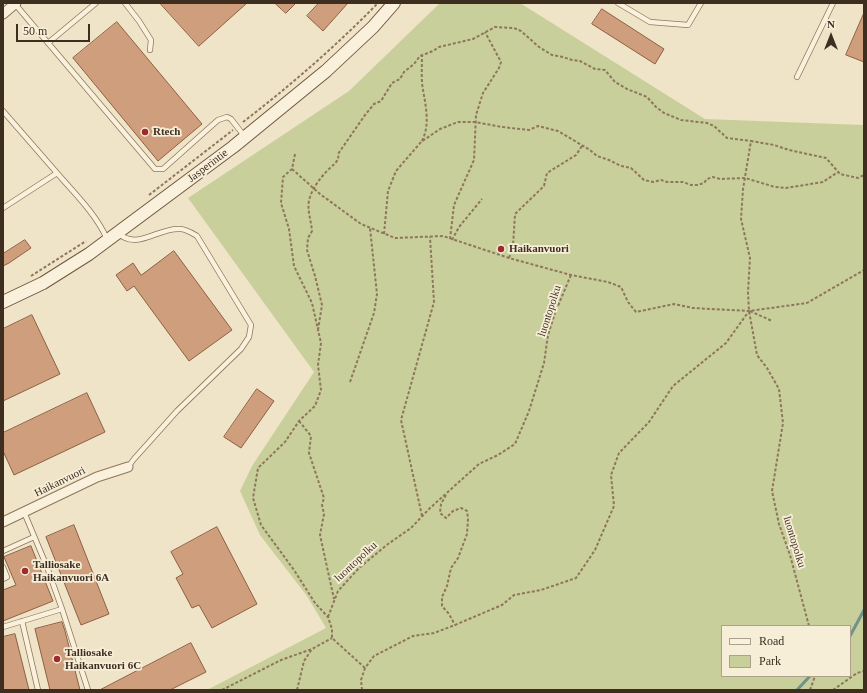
<!DOCTYPE html>
<html>
<head>
<meta charset="utf-8">
<style>
	body { margin:0 }
	#map { position:relative; width:867px; height:693px; overflow:hidden; background:#f0e4c8; font-family:Georgia,serif }
	canvas { display:block }
	.frame { position:absolute; inset:0; border:4px solid #3d2e20; pointer-events:none }
	.legend { position:absolute; left:721px; top:625px; width:130px; height:52px; box-sizing:border-box; background:#f7eed8; border:1px solid #ada18e; margin:0; padding:5px 7px; list-style:none; font-size:12px; color:#3d2e20 }
	.legend li { display:flex; align-items:center; gap:8px; height:20px }
	.legend b { width:20px; border:1px solid #ada18e }
	.north { position:absolute; left:811px; top:16px; width:40px; height:40px; -webkit-text-stroke:3px #f7eed8; paint-order:stroke; rotate:0deg; font-size:11px; font-weight:700; line-height:16px; text-align:center; color:#3d2e20 }
	.north::after { content:''; display:block; margin:auto; width:14px; height:18px; background:#3d2e20; clip-path:polygon(50% 0,100% 100%,50% 72%,0 100%) }
	.scale { position:absolute; left:16px; top:24px; width:74px; height:18px; box-sizing:border-box; border:2px solid #3d2e20; border-top:0; padding-left:5px; font-size:12px; line-height:14px; white-space:nowrap; color:#3d2e20; -webkit-text-stroke:3px #f7eed8; paint-order:stroke }
</style>
</head>
<body>
<div id="map">
<canvas width="867" height="693"></canvas>
<div class="frame"></div>
<ul class="legend">
<li><b style="height:5px;background:#faf1dc"></b>Road</li>
<li><b style="height:11px;background:#c9cf9b"></b>Park</li>
</ul>
<div class="north">N</div>
<div class="scale">50 m</div>
</div>
<script>
const c = document.querySelector('canvas').getContext('2d');
c.lineJoin = 'round';
function fillPath(path, color) { c.fillStyle = color; c.fill(path, 'evenodd'); }
function strokePath(path, color, width, dash) { c.strokeStyle = color; c.lineWidth = width; c.lineCap = dash ? 'butt' : 'round'; c.setLineDash(dash || []); c.stroke(path); }
function write(font, color, halo, rows, align = 'center') {
  c.font = font + ' Georgia,serif'; c.lineWidth = 3.5; c.setLineDash([]); c.textBaseline = 'middle'; c.strokeStyle = halo; c.fillStyle = color; for (const [text, x, y, turn = 0] of rows) {
    c.save(); c.translate(x, y); c.rotate((+turn || 0) * Math.PI / 180); c.textAlign = isNaN(turn) ? turn : align; if (halo) c.strokeText(text, 0, 0); c.fillText(text, 0, 0); c.restore();
  }
}
const green = new Path2D(`
	M 440,3 L 520,3 L 705,119 L 864,125 L 864,690 L 207,690 L 326,628 L 307,596 L 260,535 L 240,491 L 252,466 L 314,372 L 188,198 L 349,91 ZM 722,626 L 850,626 L 850,676 L 722,676 Z`);
const stream = new Path2D(`
	M 850,636 L 864,610
	M 797,690 L 810,676`);
const building = new Path2D(`
	M 160,3 L 247,3 L 199,46 Z
	M 275,3 L 296,3 L 286,13 Z
	M 319,3 L 348,3 L 323,31 L 307,16 Z
	M 602,9 L 664,49 L 655,64 L 592,24 Z
	M 864,13 L 864,62 L 846,55 Z
	M 117,22 L 202,124 L 158,161 L 73,58 Z
	M 25,240 L 31,248 L 9,263 L 3,266 L 3,254 Z
	M 174,251 L 232,330 L 189,361 L 134,286 L 127,291 L 116,275 L 133,263 L 141,275 Z
	M 32,315 L 60,374 L 3,401 L 3,329 Z
	M 257,389 L 274,401 L 241,448 L 224,437 Z
	M 87,393 L 105,432 L 14,475 L 3,451 L 3,433 Z
	M 74,525 L 109,614 L 81,625 L 46,537 Z
	M 217,527 L 257,604 L 212,628 L 199,605 L 192,608 L 176,578 L 183,574 L 171,552 Z
	M 31,546 L 53,601 L 3,621 L 3,590 L 16,585 L 4,557 Z
	M 62,622 L 65,631 L 80,690 L 50,690 L 35,629 Z
	M 15,634 L 29,690 L 3,690 L 3,637 Z
	M 191,643 L 206,672 L 170,690 L 100,690 Z`);
const path = new Path2D(`
	M 243,122 C 290,86 336,46 378,3
	M 422,141 C 430,125 426,107 423,90 C 421,79 422,67 422,55
	M 295,154 L 292,169 L 283,177 L 281,203 L 289,229 L 294,266 L 312,303 L 321,343 L 318,365 L 321,390 L 315,406 L 299,421 L 285,442 L 258,468 L 253,498 L 261,525 L 294,570 L 315,603 L 328,617 L 332,629 L 332,638 L 365,668
	M 292,169 L 320,194 L 361,224 L 395,238 L 443,236 L 509,258 L 571,275 L 608,282 L 621,287 L 628,302 L 636,312 L 674,304 L 693,308 L 749,311 L 807,303 L 864,270
	M 149,195 L 233,130
	M 384,234 L 388,191 L 396,171 L 421,142 L 440,129 L 458,122 L 475,122 L 502,127 L 529,130 L 538,126 L 558,131 L 590,150 L 597,156 L 609,160 L 621,166 L 631,168 L 644,180 L 653,182 L 661,180 L 667,182 L 683,182 L 691,185 L 698,185 L 704,183 L 707,179 L 713,177 L 720,179 L 745,178 L 775,187 L 786,188 L 823,182 L 838,172
	M 450,239 L 454,205 L 474,160 L 476,115 L 483,93 L 499,68 L 501,62 L 485,32
	M 452,240 L 459,227 L 482,199
	M 509,258 L 513,246 L 515,214 L 544,186 L 547,173 L 576,155 L 582,146
	M 31,276 L 86,241
	M 750,311 L 772,321
	M 318,330 L 322,305 L 315,276 L 307,250 L 308,238 L 312,231 C 311,219 306,208 310,197 C 313,188 320,178 327,171 C 332,165 340,162 338,154 L 365,115 L 374,104 L 381,101 L 392,83 L 400,79 L 404,72 L 414,64 L 420,56 L 433,51 L 439,47 L 473,39 L 495,27 L 514,28 L 521,31 L 539,47 L 552,55 L 563,57 L 572,60 L 580,61 L 595,69 L 605,70 L 615,82 L 627,89 L 647,97 L 656,107 L 664,113 L 681,120 L 707,123 L 714,126 L 727,138 L 751,141
	M 350,382 L 374,313 L 377,294 L 370,228
	M 299,421 L 311,436 L 309,453 L 324,498 L 322,505 L 324,514 L 320,535 L 334,599
	M 446,495 L 441,504 L 440,513 L 446,518 L 453,511 L 461,508 L 467,511 L 468,519 L 467,534 L 458,558 L 451,568 L 447,586 L 442,597 L 442,606 L 449,614 L 455,625
	M 422,516 L 401,420 L 434,302 L 430,237
	M 328,617 L 338,591 L 359,568 L 388,544 L 411,528 L 430,508 L 479,464 L 498,455 L 515,444 L 529,411 L 544,363 L 548,335 L 555,313 L 571,275
	M 809,626 L 790,555 L 779,524 L 772,491 L 783,423 L 779,389 L 767,368 L 757,355 L 749,311 L 748,292 L 750,258 L 741,219 L 743,189 L 751,141 L 774,145 L 789,150 L 826,158 L 840,174 L 858,178 L 864,175
	M 222,690 L 281,660 L 312,649 L 332,638
	M 297,690 L 304,661 L 312,649
	M 362,690 L 361,680 L 365,668 L 374,656 L 413,636 L 434,633 L 455,625 L 502,605 L 514,595 L 541,590 L 576,578 L 595,550 L 614,506 L 611,475 L 619,453 L 649,422 L 673,386 L 726,343 L 749,311
	M 810,690 L 815,676
	M 833,690 L 857,673 L 864,671`);
const lane = new Path2D(`
	M 125,3 L 139,21 L 151,40 L 150,50
	M 618,3 L 650,22 L 688,25 L 701,3
	M 15,4 L 155,169 L 163,169 L 218,120 L 227,117 L 231,119 L 245,137
	M 48,43 L 96,3
	M 797,77 L 833,3
	M 3,111 L 57,173
	M 3,208 L 57,173 C 75,194 96,214 107,239
	M 118,233 C 137,251 159,227 180,229 C 186,229 192,233 197,236 L 251,325 L 249,337 L 241,349 L 177,411 L 134,459 L 128,467
	M 24,512 L 47,567 L 62,609 L 88,690
	M 3,551 L 34,537
	M 3,567 L 7,577 L 3,579
	M 22,621 L 38,690
	M 3,627 L 62,609`);
const street = new Path2D(`
	M 3,14 L 16,3
	M 3,522 L 97,477 L 128,467`);
const secondary = new Path2D(`
	M 3,302 L 43,283 L 89,254 L 233,147 L 326,71 L 373,27 L 394,3`);
const markers = [
	[145,132,4,"#9e2a2b"],
	[501,249,4,"#9e2a2b"],
	[25,571,4,"#9e2a2b"],
	[57,659,4,"#9e2a2b"]
];
const poiNames = [
	["Rtech",153,132],
	["Haikanvuori",509,249],
	["Talliosake",33,565],
	["Haikanvuori 6A",33,578],
	["Talliosake",65,653],
	["Haikanvuori 6C",65,666]
];
const streetNames = [
	["Jasperintie",208,166,-37],
	["luontopolku",550,311,-72],
	["Haikanvuori",60,482,-26],
	["luontopolku",794,542,73],
	["luontopolku",356,562,-43]
];
fillPath(green, '#c9cf9b');
strokePath(stream, '#6f938a', 3);
fillPath(building, '#cf9f7d');
strokePath(building, '#8d5f41', 1);
strokePath(lane, '#8d765c', 6);
strokePath(street, '#8d765c', 11);
strokePath(secondary, '#6f573f', 14);
strokePath(path, '#8d765c', 2, [3, 2]);
strokePath(lane, '#faf1dc', 4.5);
strokePath(street, '#faf1dc', 9);
strokePath(secondary, '#faf1dc', 12);
for (const [x, y, r, color] of markers) { const dot = new Path2D(); dot.arc(x, y, r, 0, 2 * Math.PI); c.fillStyle = color; c.fill(dot); strokePath(dot, '#f7eed8', 1.5); }
write('bold 11px', '#3d2e20', '#f7eed8', poiNames, 'left');
write('11px', '#3d2e20', '#f7eed8', streetNames);
</script>
</body>
</html>
